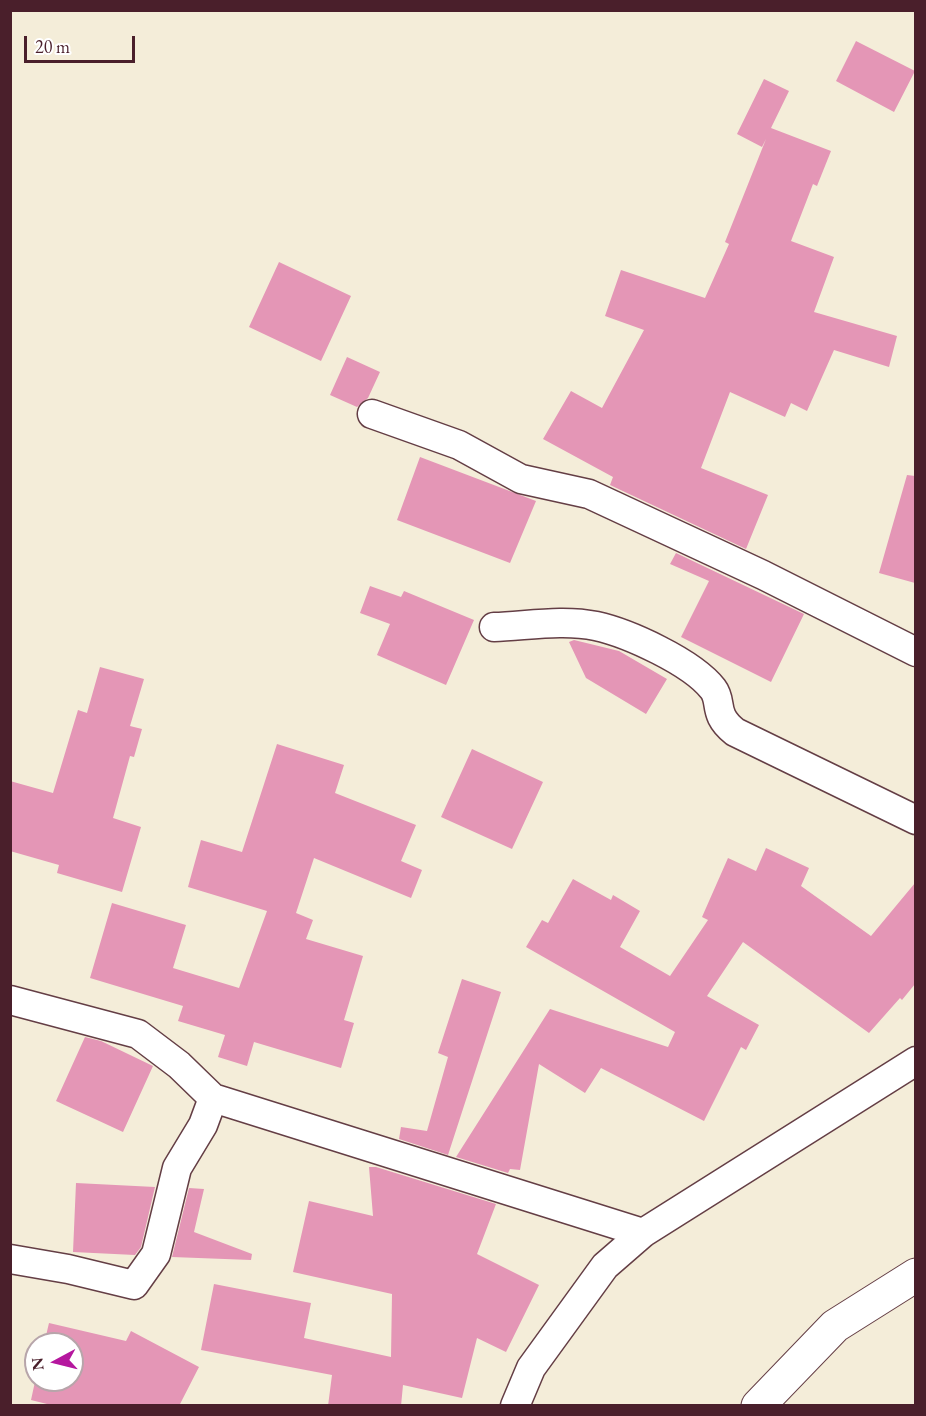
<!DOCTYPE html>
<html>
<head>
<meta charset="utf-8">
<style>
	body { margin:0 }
	#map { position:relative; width:926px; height:1416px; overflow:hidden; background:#f4edd9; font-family:"EB Garamond",serif }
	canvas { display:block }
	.frame { position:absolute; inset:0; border:12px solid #4a1f2b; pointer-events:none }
	.north { position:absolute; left:24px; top:1332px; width:60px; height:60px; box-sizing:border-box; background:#fff; border:2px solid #b7a5aa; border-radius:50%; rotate:263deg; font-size:16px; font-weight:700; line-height:24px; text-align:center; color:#4a1f2b }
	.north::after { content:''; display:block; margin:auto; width:21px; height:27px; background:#b5179e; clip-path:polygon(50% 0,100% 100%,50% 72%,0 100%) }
	.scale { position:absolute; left:24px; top:36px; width:111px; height:27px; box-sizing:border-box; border:3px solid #4a1f2b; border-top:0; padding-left:8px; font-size:18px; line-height:21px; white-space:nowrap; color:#4a1f2b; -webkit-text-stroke:4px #fff; paint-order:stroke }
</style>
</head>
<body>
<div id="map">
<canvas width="926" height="1416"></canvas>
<div class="frame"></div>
<div class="north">N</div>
<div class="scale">20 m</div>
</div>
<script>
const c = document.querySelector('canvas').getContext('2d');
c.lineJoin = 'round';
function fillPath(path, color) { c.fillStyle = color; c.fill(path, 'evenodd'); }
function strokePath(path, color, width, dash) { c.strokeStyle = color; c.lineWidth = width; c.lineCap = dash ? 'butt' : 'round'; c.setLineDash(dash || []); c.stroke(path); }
const building = new Path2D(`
	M 856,41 L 915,71 L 894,112 L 836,81 Z
	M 764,79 L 789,91 L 771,128 L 831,151 L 817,186 L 813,184 L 791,241 L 834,257 L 814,312 L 897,336 L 889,367 L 834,350 L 807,411 L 791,403 L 785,417 L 730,392 L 701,468 L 768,495 L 746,549 L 610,485 L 613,477 L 543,439 L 571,391 L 602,408 L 644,330 L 605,316 L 621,270 L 705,298 L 729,244 L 725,242 L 766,139 L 762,147 L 737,134 Z
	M 279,262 L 351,296 L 321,361 L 249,327 Z
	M 347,357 L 380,372 L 368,398 L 357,407 L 330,395 Z
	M 420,457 L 536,501 L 510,563 L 397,520 Z
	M 907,475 L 915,476 L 915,583 L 879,573 Z
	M 676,553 L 804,614 L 771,682 L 681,637 L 709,581 L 670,564 Z
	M 370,586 L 401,597 L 404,591 L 474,620 L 446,685 L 377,655 L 390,624 L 360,613 Z
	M 574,640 L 619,651 L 667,679 L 646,714 L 586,678 L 569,642 Z
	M 100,667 L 144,679 L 130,726 L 142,729 L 134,757 L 130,756 L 113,818 L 141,827 L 122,892 L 57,873 L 59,865 L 10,851 L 10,781 L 53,793 L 78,710 L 87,713 Z
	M 277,744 L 344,765 L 335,793 L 416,825 L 401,861 L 422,870 L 411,898 L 314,858 L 296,913 L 313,920 L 306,939 L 363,956 L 344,1020 L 354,1023 L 341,1068 L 254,1042 L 247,1066 L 218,1057 L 225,1035 L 178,1021 L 183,1006 L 90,978 L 112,903 L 186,925 L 173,968 L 239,988 L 267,911 L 188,887 L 201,840 L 242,852 Z
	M 472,749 L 543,782 L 512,849 L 441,817 Z
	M 766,848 L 809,868 L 801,886 L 871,936 L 915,883 L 915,984 L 902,1000 L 900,998 L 869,1033 L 743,942 L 707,996 L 759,1025 L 746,1050 L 741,1047 L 704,1121 L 601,1068 L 585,1093 L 539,1064 L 520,1170 L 510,1169 L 508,1173 L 456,1157 L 550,1009 L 668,1047 L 675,1032 L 526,947 L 542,920 L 548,923 L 573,879 L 611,900 L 613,895 L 640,911 L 620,947 L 670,976 L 708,920 L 702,917 L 728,858 L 756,871 Z
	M 462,979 L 501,992 L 448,1155 L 399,1139 L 401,1127 L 427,1131 L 448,1057 L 438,1053 Z
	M 85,1037 L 101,1041 L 153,1066 L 123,1132 L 56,1101 Z
	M 369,1167 L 376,1167 L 496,1204 L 477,1254 L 539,1285 L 506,1352 L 477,1338 L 462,1398 L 403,1385 L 401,1406 L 328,1406 L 332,1375 L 201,1350 L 214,1284 L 311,1303 L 304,1338 L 391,1357 L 392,1294 L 293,1272 L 309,1201 L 373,1216 Z
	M 76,1183 L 155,1187 L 141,1247 L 135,1255 L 73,1252 Z
	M 189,1188 L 204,1189 L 194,1232 L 252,1254 L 251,1260 L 172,1257 Z
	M 49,1323 L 126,1341 L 131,1331 L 199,1367 L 179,1406 L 55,1406 L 31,1400 L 36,1377 L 36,1380 L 72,1380 L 72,1344 L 44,1344 Z`);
const minor = new Path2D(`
	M 372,414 L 459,445 L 521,479 L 589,494 L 763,575 L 916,652
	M 494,627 C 526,626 563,619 596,626 C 628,633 692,662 713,689 C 723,702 712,714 735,732 L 916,820
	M 10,1000 L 138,1034 L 179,1065 L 213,1098 L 643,1233
	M 10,1259 L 68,1269 L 134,1285 L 156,1254 L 177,1168 L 203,1125 L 213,1098
	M 515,1406 L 531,1368 L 605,1266 L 643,1233 L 916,1061`);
const tertiary = new Path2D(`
	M 758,1406 L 835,1326 L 916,1275`);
fillPath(building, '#e496b6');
strokePath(minor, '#643e45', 31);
strokePath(tertiary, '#643e45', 35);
strokePath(minor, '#fff', 28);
strokePath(tertiary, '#fff', 33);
</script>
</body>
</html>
